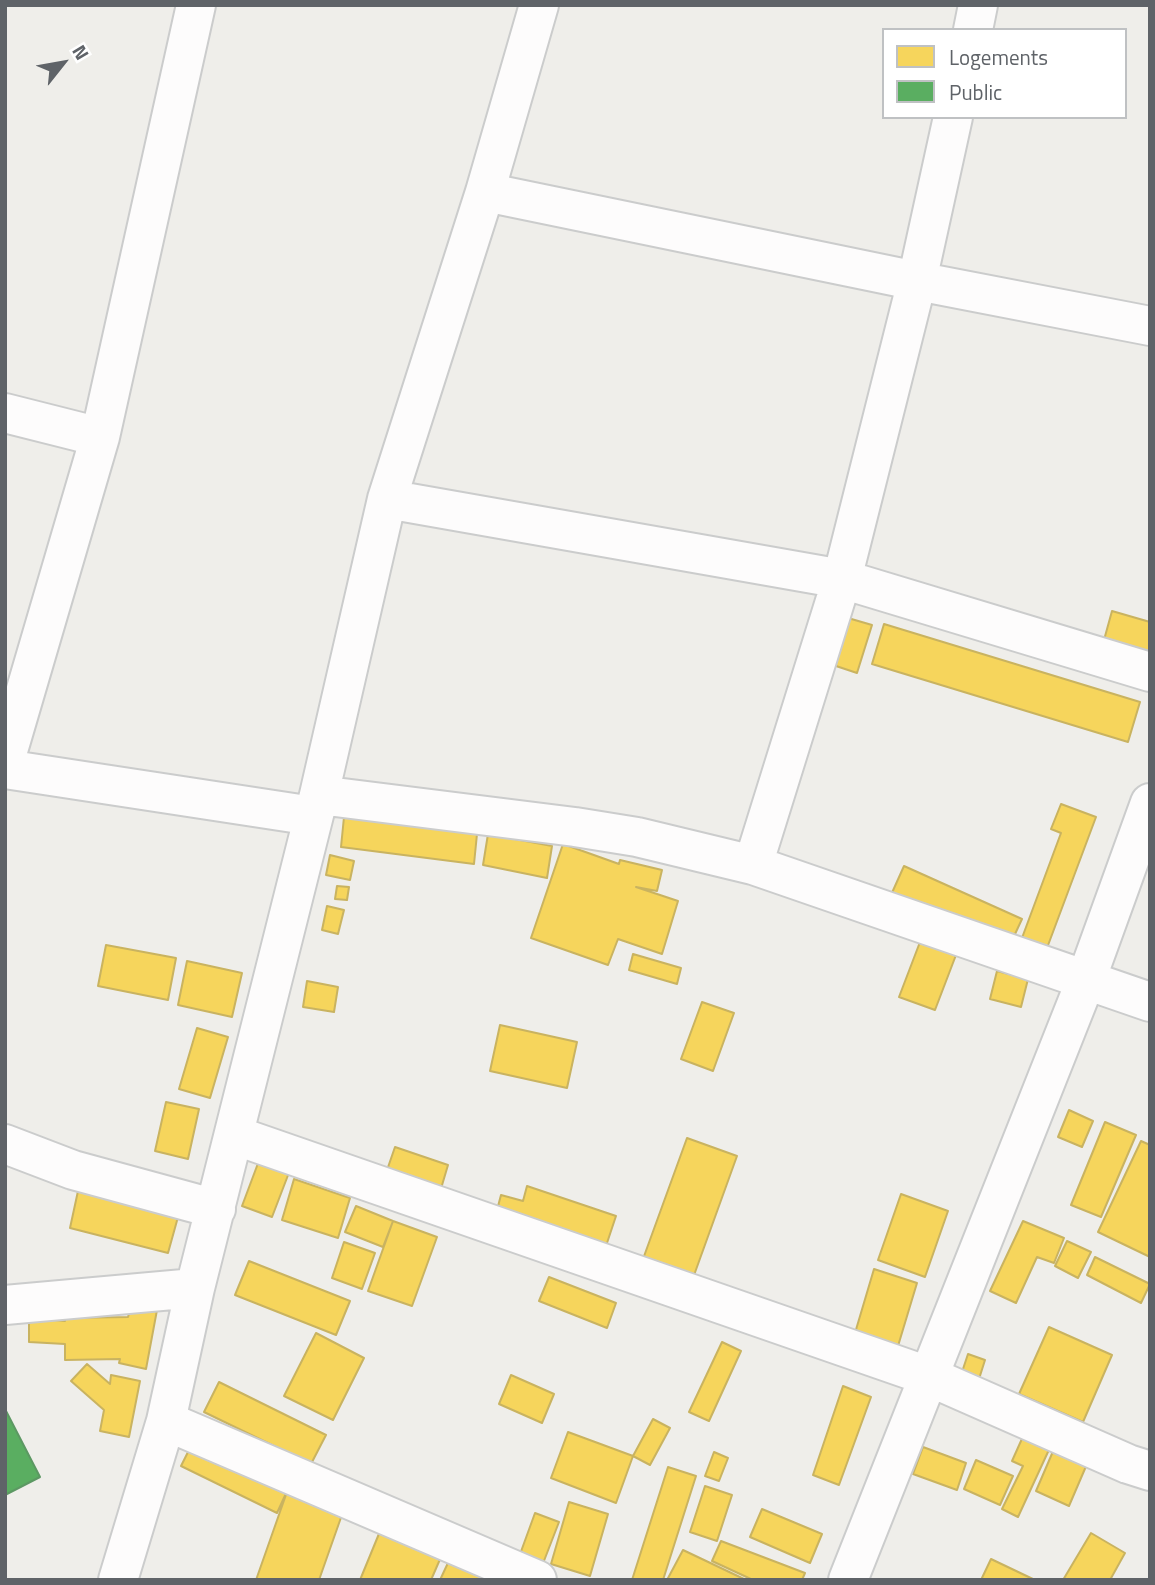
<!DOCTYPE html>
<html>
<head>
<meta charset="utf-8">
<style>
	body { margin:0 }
	#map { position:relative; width:1155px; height:1585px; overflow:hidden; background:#efeeea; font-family:"Titillium Web",sans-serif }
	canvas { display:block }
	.frame { position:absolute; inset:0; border:7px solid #5f6368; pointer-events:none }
	.legend { position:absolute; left:882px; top:28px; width:245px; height:91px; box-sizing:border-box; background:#fff; border:2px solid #bfc1c3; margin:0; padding:9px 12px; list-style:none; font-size:21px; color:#5f6368 }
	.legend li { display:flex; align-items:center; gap:14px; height:35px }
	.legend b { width:35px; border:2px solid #bfc1c3 }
	.north { position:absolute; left:28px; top:28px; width:70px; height:70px; -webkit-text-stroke:5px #fff; paint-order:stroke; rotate:59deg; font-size:19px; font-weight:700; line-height:28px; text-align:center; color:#5f6368 }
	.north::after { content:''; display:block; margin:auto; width:24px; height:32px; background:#5f6368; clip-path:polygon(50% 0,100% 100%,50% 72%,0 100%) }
</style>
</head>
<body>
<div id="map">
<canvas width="1155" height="1585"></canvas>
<div class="frame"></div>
<ul class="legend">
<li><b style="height:19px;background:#f6d55c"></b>Logements</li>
<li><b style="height:19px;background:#5aae61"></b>Public</li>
</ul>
<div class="north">N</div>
</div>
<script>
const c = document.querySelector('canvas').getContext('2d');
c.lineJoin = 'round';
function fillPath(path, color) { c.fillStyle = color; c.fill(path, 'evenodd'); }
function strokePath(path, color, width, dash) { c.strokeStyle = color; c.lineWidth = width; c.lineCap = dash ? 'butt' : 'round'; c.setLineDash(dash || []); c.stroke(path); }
const homes = new Path2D(`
	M 1112,611 L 1150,622 L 1150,653 L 1104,640 Z
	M 848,618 L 872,625 L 857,673 L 833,665 Z
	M 884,624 L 1140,702 L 1128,742 L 872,664 Z
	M 1061,804 L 1096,817 L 1044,956 L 1019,946 L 1061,833 L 1051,829 Z
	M 344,817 L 477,834 L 474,864 L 341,847 Z
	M 488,834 L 552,846 L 547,878 L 483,865 Z
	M 563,844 L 619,864 L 620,860 L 662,870 L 657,891 L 636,887 L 678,901 L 662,954 L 618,939 L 608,965 L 531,938 Z
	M 330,855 L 354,861 L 350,880 L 326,875 Z
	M 904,866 L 1022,919 L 1009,947 L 891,895 Z
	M 337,886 L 349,887 L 347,900 L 335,899 Z
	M 327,906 L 344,910 L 338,934 L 322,930 Z
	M 920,942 L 956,955 L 935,1010 L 899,997 Z
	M 106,945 L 176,958 L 168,1000 L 98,986 Z
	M 633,954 L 681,968 L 677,984 L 629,970 Z
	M 187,961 L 242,973 L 232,1017 L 178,1005 Z
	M 997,971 L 1028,979 L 1021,1007 L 990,999 Z
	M 307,981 L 338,987 L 334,1012 L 303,1007 Z
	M 702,1002 L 734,1013 L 713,1071 L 681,1059 Z
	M 500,1025 L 577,1042 L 567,1088 L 490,1071 Z
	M 197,1028 L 228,1037 L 210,1098 L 179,1089 Z
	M 166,1102 L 199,1109 L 188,1159 L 155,1151 Z
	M 1069,1110 L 1093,1121 L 1082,1147 L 1058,1137 Z
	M 1105,1122 L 1136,1135 L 1101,1217 L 1071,1205 Z
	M 687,1138 L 737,1156 L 693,1278 L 643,1259 Z
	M 1141,1141 L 1150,1145 L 1150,1257 L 1098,1232 Z
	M 395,1147 L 448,1165 L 440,1192 L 386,1173 Z
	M 260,1158 L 290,1170 L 272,1217 L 242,1206 Z
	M 294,1179 L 350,1198 L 338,1238 L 282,1220 Z
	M 527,1186 L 616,1216 L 606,1246 L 497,1210 L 501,1195 L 523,1201 Z
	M 78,1191 L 178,1217 L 168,1253 L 70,1228 Z
	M 901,1194 L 948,1211 L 925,1277 L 878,1260 Z
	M 356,1206 L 393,1221 L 383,1247 L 345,1232 Z
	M 393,1221 L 437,1237 L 412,1306 L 368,1291 Z
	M 1023,1221 L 1064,1238 L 1054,1263 L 1037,1257 L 1016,1303 L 990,1291 Z
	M 1067,1241 L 1091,1252 L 1078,1278 L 1055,1266 Z
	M 344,1242 L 375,1253 L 362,1289 L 332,1278 Z
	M 1095,1257 L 1150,1284 L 1141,1303 L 1087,1275 Z
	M 249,1261 L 350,1301 L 336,1335 L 235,1295 Z
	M 874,1269 L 917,1283 L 898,1346 L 855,1333 Z
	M 549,1277 L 616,1303 L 607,1328 L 539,1301 Z
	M 131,1305 L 157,1310 L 146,1369 L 119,1363 L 120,1359 L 65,1360 L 65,1344 L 29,1342 L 29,1318 L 65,1321 L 65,1318 L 128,1317 Z
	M 1049,1327 L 1112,1355 L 1083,1422 L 1019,1394 Z
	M 316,1333 L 364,1358 L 333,1420 L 284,1396 Z
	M 722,1342 L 741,1351 L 709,1421 L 689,1412 Z
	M 968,1354 L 985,1360 L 979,1379 L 962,1372 Z
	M 87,1364 L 110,1384 L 111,1375 L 140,1381 L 129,1437 L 100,1431 L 104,1410 L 71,1381 Z
	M 511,1375 L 554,1394 L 542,1423 L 499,1404 Z
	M 219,1382 L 326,1435 L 311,1464 L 204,1412 Z
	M 843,1386 L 871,1397 L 839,1485 L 813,1475 Z
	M 653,1419 L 670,1428 L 650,1465 L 633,1456 Z
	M 568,1432 L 633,1456 L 616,1503 L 551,1478 Z
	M 1025,1432 L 1053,1441 L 1018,1517 L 1002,1509 L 1023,1466 L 1012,1461 Z
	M 193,1442 L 288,1489 L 277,1513 L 181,1466 Z
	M 1057,1442 L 1090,1457 L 1069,1506 L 1036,1491 Z
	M 923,1447 L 966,1463 L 957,1490 L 913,1474 Z
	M 714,1452 L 728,1458 L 719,1481 L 705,1476 Z
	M 976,1460 L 1013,1476 L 1000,1505 L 964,1489 Z
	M 668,1467 L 696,1476 L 663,1580 L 632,1580 Z
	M 705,1486 L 732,1495 L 717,1541 L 690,1532 Z
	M 288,1489 L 344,1509 L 319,1580 L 256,1580 Z
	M 569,1502 L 608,1514 L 590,1576 L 551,1564 Z
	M 762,1509 L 822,1534 L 810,1563 L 750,1537 Z
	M 535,1513 L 559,1522 L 542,1566 L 519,1557 Z
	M 383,1524 L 444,1550 L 431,1580 L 360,1580 Z
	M 1091,1533 L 1125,1553 L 1110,1580 L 1063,1580 Z
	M 721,1541 L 805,1573 L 802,1580 L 753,1580 L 712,1561 Z
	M 454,1550 L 515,1580 L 440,1580 Z
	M 683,1550 L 744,1579 L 743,1580 L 667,1580 Z
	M 991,1559 L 1035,1580 L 981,1580 Z`);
const public = new Path2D(`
	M 5,1409 L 40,1477 L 5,1495 Z`);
const minor = new Path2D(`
	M 973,30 L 978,5
	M 485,192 L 917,281 L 1150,326
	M 5,413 L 100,437
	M 387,499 L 842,579 L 1150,672
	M 5,761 L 100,437 L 196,5
	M 5,769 L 313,816
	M 319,795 L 575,827 L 637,837 L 753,865 L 1150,1002
	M 753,865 L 842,579 L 917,281 L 953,117
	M 234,1135 L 928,1376 L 1128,1464 L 1150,1471
	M 5,1144 L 73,1170 L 216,1209
	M 5,1305 L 195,1288
	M 166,1421 L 537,1580
	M 118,1580 L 166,1421 L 195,1288 L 319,795 L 387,499 L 485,192 L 539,5
	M 848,1580 L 1086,980 L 1150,803`);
fillPath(homes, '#f6d55c');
strokePath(homes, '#c9b360', 2);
fillPath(public, '#5aae61');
strokePath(public, '#5c9863', 2);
strokePath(minor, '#cbcccc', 42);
strokePath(minor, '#fdfcfc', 38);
</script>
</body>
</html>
